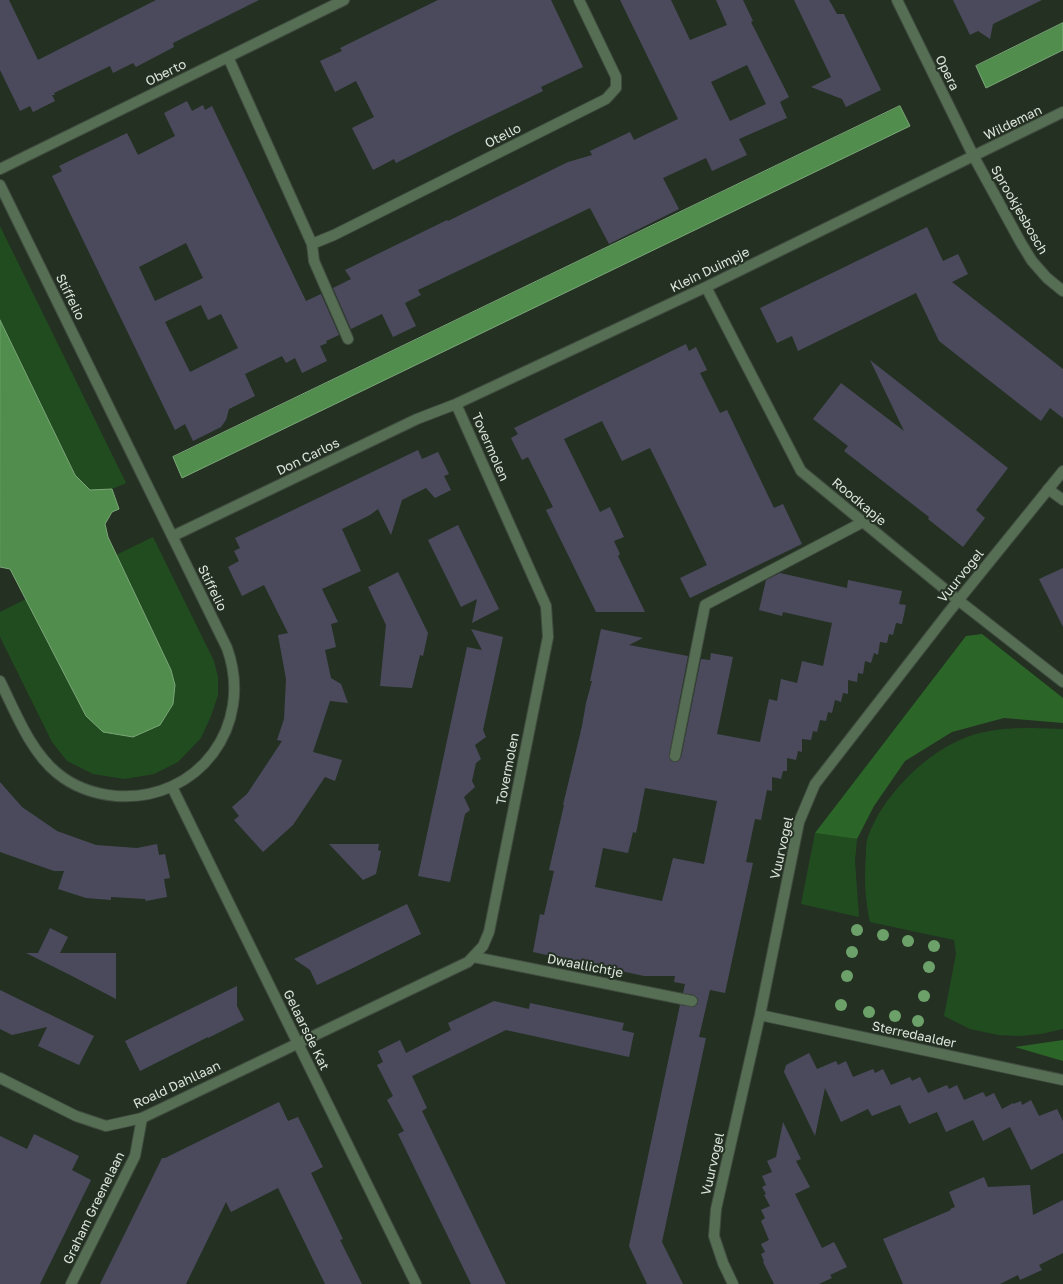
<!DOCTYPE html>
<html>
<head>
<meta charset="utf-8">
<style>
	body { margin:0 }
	canvas { display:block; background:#233022 }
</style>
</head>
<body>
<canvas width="1063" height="1284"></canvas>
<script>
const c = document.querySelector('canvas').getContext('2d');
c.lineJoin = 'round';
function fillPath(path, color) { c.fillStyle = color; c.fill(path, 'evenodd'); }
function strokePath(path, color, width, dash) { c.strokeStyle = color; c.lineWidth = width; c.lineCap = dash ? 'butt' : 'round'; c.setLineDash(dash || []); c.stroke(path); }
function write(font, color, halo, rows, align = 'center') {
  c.font = font + ' "Golos Text",sans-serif'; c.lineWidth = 4; c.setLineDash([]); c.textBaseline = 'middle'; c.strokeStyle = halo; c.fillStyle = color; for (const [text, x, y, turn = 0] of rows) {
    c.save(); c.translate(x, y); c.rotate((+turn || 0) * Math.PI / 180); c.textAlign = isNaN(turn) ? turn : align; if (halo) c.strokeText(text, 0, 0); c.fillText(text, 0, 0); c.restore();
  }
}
const green = new Path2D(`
	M 0,226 L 126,483 L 112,489 L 90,490 L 75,475 L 0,320 Z
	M 153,537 L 214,661 L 218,677 L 218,695 L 211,716 L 201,738 L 178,762 L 154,774 L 125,779 L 93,774 L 67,761 L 52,742 L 0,637 L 0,612 L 26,599 L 86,716 L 103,732 L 133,737 L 175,685 L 171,670 L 116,555 Z
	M 1033,728 L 1063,729 L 1063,1029 L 1041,1034 L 1020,1036 L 998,1035 L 970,1029 L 944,1016 L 956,954 L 954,940 L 870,922 C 865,900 864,878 866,855 C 866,851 866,845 867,840 C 880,798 926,752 967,737 C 988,729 1011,728 1033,728 Z
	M 815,833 L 857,839 L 855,861 L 859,917 L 801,904 Z`);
const forest = new Path2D(`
	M 982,634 L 1063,698 L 1063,723 L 1004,718 L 952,732 L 905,761 L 874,806 L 857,839 L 815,833 L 966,636 Z
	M 1063,1040 L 1063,1061 L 1015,1047 Z`);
const water = new Path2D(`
	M 1063,23 L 1063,50 L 986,88 L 976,66 Z
	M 900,106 L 910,126 L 182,478 L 173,457 Z
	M 0,320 L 75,475 L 90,490 L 112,489 L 119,509 L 112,512 L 105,524 L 108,537 L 171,670 L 175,685 L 173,704 L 160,725 L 133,737 L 103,732 L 86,716 L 10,569 L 0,567 Z`);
const building = new Path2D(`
	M 0,0 L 9,0 L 38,60 L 156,0 L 259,0 L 173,43 L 174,47 L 136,67 L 133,63 L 113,73 L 110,66 L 54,93 L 55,95 L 52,95 L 55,101 L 33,112 L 30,106 L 20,111 L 0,70 Z
	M 438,0 L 551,0 L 583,67 L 541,87 L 543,91 L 458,132 L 396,163 L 394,159 L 373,170 L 352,128 L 374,117 L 356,81 L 335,92 L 320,61 L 342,51 L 340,48 Z
	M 620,0 L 671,0 L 690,40 L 727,25 L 716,0 L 743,0 L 753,21 L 751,22 L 789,97 L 780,102 L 787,118 L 739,139 L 747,155 L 712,171 L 706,158 L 663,178 L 679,209 L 609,244 L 590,208 L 418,290 L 421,295 L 405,303 L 416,326 L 393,337 L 382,314 L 351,329 L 333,288 L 351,279 L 345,270 L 447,220 L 448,221 L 568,162 L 592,155 L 590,151 L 630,132 L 634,140 L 678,119 ZM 747,65 L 766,104 L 730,121 L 711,82 Z
	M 794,0 L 829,0 L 837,14 L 844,14 L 881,90 L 846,107 L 842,99 L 811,87 L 831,77 Z
	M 953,0 L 1042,0 L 993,24 L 990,39 L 978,31 L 970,35 Z
	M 187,101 L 192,111 L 203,105 L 205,110 L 212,106 L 306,301 L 321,294 L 339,335 L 326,341 L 327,343 L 320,346 L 327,361 L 302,373 L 295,358 L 286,363 L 282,356 L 245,374 L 255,396 L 229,409 L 226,420 L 221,427 L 193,441 L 185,424 L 175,430 L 52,176 L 62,171 L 59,166 L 127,133 L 138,155 L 175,136 L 164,113 ZM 186,243 L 203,278 L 155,301 L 139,267 ZM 201,305 L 208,320 L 221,314 L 238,348 L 190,372 L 165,322 Z
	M 927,227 L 943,261 L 958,254 L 968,274 L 952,282 L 1063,369 L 1063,418 L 1050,408 L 1041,421 L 939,341 L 916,293 L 798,351 L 792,336 L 777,343 L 760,308 Z
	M 686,344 L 689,351 L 696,347 L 707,370 L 700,373 L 720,413 L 727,410 L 774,508 L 783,504 L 802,544 L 690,598 L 680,578 L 707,565 L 660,468 L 650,448 L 622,461 L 602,421 L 564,439 L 600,512 L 610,507 L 624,537 L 614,541 L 620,554 L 618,556 L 645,612 L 596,612 L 546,510 L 553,507 L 528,457 L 522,460 L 511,438 L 518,434 L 514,428 Z
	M 870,360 L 1008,468 L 976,510 L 985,518 L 963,547 L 928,519 L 929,517 L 844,451 L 848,446 L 813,419 L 841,383 L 904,431 Z
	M 418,450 L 422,459 L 438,452 L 449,474 L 444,476 L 451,490 L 435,498 L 426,488 L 402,500 L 391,535 L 378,509 L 370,515 L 342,529 L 361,571 L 322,589 L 338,622 L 331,624 L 336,647 L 325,650 L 331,678 L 341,684 L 348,703 L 330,701 L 313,752 L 342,760 L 335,781 L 325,777 L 293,825 L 263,852 L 234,820 L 239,816 L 232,807 L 247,794 L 282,741 L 277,740 L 284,719 L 286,679 L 278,635 L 288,633 L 264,585 L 242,596 L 228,567 L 239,561 L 234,551 L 240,548 L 235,538 Z
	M 458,525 L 499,609 L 472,623 L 477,599 L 461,607 L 428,540 Z
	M 1063,568 L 1063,627 L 1039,579 Z
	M 398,572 L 428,633 L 423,656 L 420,655 L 412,688 L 380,686 L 386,625 L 368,587 Z
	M 780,573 L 847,588 L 848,580 L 902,591 L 899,604 L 906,605 L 902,624 L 896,623 L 893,635 L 889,634 L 887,643 L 880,642 L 878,655 L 874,653 L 871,663 L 865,661 L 863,674 L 858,673 L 857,682 L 848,680 L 848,694 L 843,693 L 841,702 L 835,700 L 832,713 L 828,712 L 826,721 L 820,720 L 817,732 L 813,731 L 811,740 L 802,739 L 802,752 L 798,751 L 796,760 L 787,758 L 787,771 L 783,771 L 781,779 L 772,777 L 772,791 L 767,790 L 761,820 L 755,819 L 746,862 L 753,863 L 725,993 L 710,990 L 699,1037 L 706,1038 L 662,1242 L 683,1284 L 647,1284 L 629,1246 L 680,1005 L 694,1007 L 698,1003 L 698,999 L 694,995 L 683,993 L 685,984 L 674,982 L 675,976 L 644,976 L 533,952 L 540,914 L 544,915 L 554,871 L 549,870 L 564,805 L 563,805 L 582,726 L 586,703 L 592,681 L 590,681 L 601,629 L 643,638 L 629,645 L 688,656 L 669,755 L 671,761 L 677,762 L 681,758 L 701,659 L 710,660 L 711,653 L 733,657 L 717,734 L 760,742 L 769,699 L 777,701 L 781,679 L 797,683 L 802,661 L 823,666 L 832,623 L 783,612 L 782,616 L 759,610 L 766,580 ZM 645,788 L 717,801 L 704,864 L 673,858 L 667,882 L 662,901 L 595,887 L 603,848 L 628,853 L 633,832 L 636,833 Z
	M 471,629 L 503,637 L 483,730 L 486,737 L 475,745 L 481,759 L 476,763 L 472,781 L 475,787 L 464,797 L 470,810 L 465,814 L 450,882 L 418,876 L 467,647 L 482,650 Z
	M 0,782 L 22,807 L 57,831 L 96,845 L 137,848 L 157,844 L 159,855 L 165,854 L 170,878 L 164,879 L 167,897 L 146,901 L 145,899 L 111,897 L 111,900 L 86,898 L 58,889 L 64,871 L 54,871 L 0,852 Z
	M 329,844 L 379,844 L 378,850 L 381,851 L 376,874 L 363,880 Z
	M 407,904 L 421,934 L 353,968 L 317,985 L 310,970 L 294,959 Z
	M 50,928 L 68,937 L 60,953 L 116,953 L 116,999 L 72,976 L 26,953 L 38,953 Z
	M 237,986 L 237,1006 L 244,1020 L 208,1038 L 208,1037 L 140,1071 L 125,1041 Z
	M 0,990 L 94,1036 L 79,1065 L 38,1046 L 47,1027 L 12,1035 L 0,1029 Z
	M 494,1001 L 529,1009 L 530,1003 L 624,1023 L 622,1030 L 634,1033 L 629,1057 L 506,1030 L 412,1076 L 427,1108 L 422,1111 L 506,1284 L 471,1284 L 398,1134 L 404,1131 L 387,1100 L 393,1096 L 377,1065 L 383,1062 L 378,1051 L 400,1040 L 406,1053 L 451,1030 L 448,1023 Z
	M 809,1053 L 817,1069 L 836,1061 L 838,1065 L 846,1061 L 853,1077 L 873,1069 L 875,1073 L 883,1069 L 891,1085 L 910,1077 L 912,1081 L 920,1077 L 928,1093 L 947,1085 L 949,1089 L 957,1085 L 964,1100 L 983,1092 L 986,1097 L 994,1093 L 1002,1109 L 1013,1103 L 1013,1104 L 1021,1101 L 1022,1105 L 1031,1100 L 1039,1116 L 1057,1109 L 1063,1121 L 1063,1153 L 1031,1170 L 1010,1127 L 983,1141 L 973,1120 L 946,1132 L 937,1112 L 909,1124 L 900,1105 L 872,1116 L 868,1109 L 841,1122 L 825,1088 L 815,1136 L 784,1072 L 786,1065 Z
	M 279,1102 L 288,1121 L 298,1117 L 323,1167 L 311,1173 L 343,1239 L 340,1240 L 362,1284 L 325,1284 L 278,1188 L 231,1212 L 226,1202 L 186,1284 L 100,1284 L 162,1158 L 165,1158 Z
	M 783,1122 L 801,1159 L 796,1161 L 810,1187 L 795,1194 L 822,1248 L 834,1242 L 847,1267 L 830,1275 L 832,1278 L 819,1284 L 774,1284 L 763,1262 L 764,1261 L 761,1254 L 765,1252 L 761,1244 L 769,1240 L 761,1221 L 765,1218 L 761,1210 L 770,1206 L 764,1195 L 766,1194 L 762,1187 L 766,1185 L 762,1176 L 772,1172 L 767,1161 L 776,1157 Z
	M 34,1134 L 79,1156 L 72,1170 L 91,1180 L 40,1284 L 0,1284 L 0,1136 L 27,1149 Z
	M 984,1177 L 988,1187 L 1030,1185 L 1033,1215 L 1063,1200 L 1063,1253 L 1039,1265 L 1042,1270 L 1020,1280 L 1018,1275 L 1000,1284 L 903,1284 L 883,1239 L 951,1210 L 950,1209 L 955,1207 L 949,1192 Z`);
const service = new Path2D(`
	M 1048,489 L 1063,500
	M 675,756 L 705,605 L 863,522`);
const pedestrian = new Path2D(`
	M 71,1284 L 135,1156 L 142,1118`);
const minor = new Path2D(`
	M 228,57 L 312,244 L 334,235 L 606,99 L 616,88 L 616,77 L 579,0
	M 0,169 L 344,0
	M 0,185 L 227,648 C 255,726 198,802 116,796 C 94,794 74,787 57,773 C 30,751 15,711 0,681
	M 312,244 L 314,261 L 348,339
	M 706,287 L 801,471 L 958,600 L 1063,682
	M 173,536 L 417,419 L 456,404 L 706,287 L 1063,112
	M 172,787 L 416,1284
	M 474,957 L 692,1001
	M 760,1015 L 1063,1080
	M 0,1078 L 76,1116 L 106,1126 L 142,1118 L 468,962 L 483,946 L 489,932 L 548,637 L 546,606 L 456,404
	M 733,1284 L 723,1263 L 714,1236 L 716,1209 L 760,1015 L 799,822 L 815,784 L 948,613 L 1063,471`);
const tertiary = new Path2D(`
	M 897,0 L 974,157 L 1021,243 L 1032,261 L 1047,278 L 1063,291`);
const trees = [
	[857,930],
	[883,935],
	[908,941],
	[934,946],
	[852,952],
	[929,967],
	[847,976],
	[924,996],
	[841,1005],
	[869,1012],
	[895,1016],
	[918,1021]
];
const streetNames = [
	["Oberto",166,73,-26],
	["Opera",947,73,64],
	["Wildeman",1013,123,-26],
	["Otello",503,136,-27],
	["Sprookjesbosch",1019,210,60],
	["Klein Duimpje",710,270,-26],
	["Stiffelio",70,297,64],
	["Tovermolen",490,447,66],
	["Don Carlos",308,457,-26],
	["Roodkapje",859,502,40],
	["Vuurvogel",961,576,-51],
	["Stiffelio",212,588,64],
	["Tovermolen",508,769,-79],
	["Vuurvogel",782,848,-77],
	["Dwaallichtje",585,966,11],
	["Gelaarsde Kat",306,1030,64],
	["Sterredaalder",914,1035,12],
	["Roald Dahllaan",177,1085,-25],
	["Vuurvogel",713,1164,-77],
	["Graham Greenelaan",94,1208,-64]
];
fillPath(green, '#214c1f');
fillPath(forest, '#2b6628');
fillPath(water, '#518d4d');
strokePath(water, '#7ba778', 1);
fillPath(building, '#4b4a5c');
strokePath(service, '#414d40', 12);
strokePath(pedestrian, '#414d40', 12);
strokePath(minor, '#414d40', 12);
strokePath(tertiary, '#414d40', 12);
strokePath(service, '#566f54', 10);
strokePath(pedestrian, '#566f54', 10);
strokePath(minor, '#566f54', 10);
strokePath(tertiary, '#566f54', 10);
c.fillStyle = '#6da16a';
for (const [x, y] of trees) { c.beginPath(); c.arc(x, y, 6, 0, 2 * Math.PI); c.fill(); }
write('13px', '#dde5dc', '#233022', streetNames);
</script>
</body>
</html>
